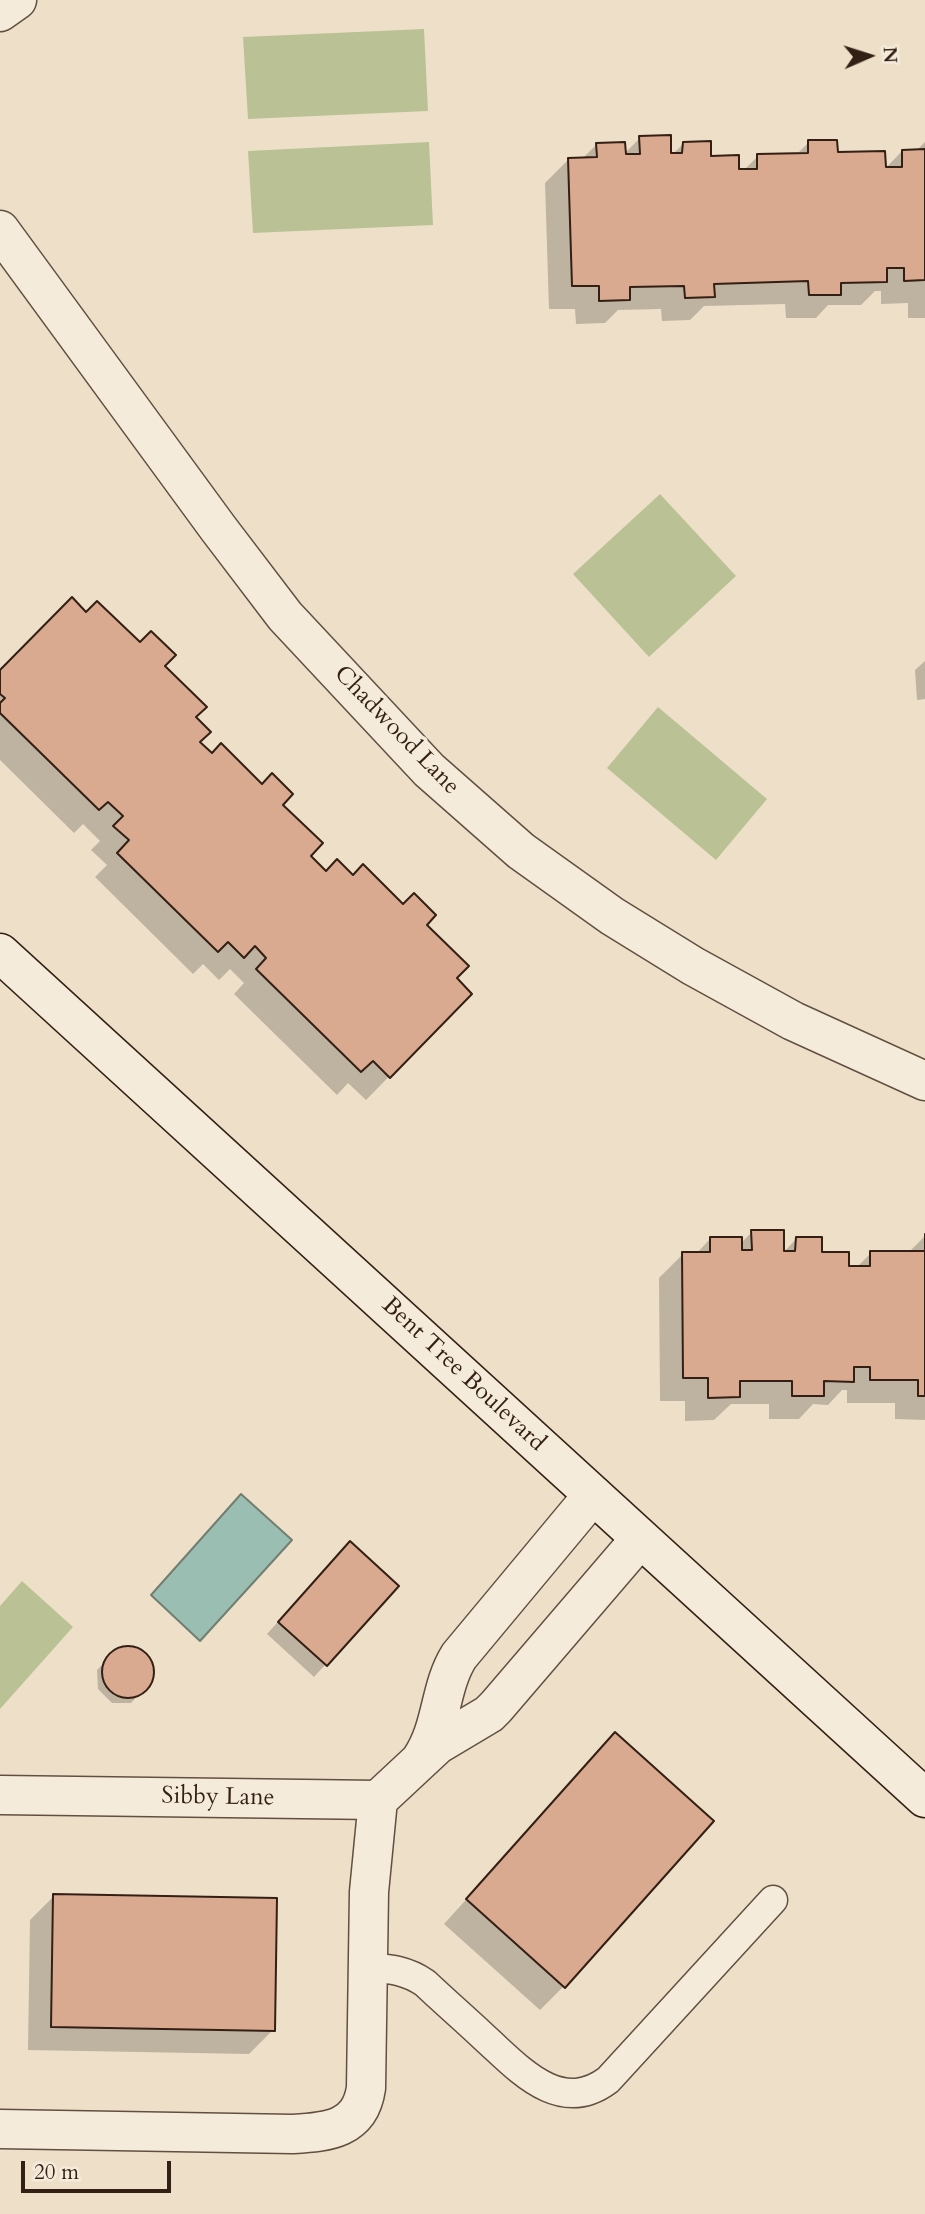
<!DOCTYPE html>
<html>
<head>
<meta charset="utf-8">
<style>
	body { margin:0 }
	#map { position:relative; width:925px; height:2214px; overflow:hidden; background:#eee0c8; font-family:Cardo,serif }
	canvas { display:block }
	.north { position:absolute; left:834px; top:21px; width:70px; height:70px; -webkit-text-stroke:5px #f4ebdb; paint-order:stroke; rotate:87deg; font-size:19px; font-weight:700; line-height:28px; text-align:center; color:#331f14 }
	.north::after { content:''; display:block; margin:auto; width:24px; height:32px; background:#331f14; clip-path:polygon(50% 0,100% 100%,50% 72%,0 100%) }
	.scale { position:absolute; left:21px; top:2161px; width:150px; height:32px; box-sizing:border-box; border:4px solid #331f14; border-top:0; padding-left:9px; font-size:21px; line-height:24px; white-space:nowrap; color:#331f14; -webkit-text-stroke:5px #f4ebdb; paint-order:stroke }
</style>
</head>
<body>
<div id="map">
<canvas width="925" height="2214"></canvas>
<div class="north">N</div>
<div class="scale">20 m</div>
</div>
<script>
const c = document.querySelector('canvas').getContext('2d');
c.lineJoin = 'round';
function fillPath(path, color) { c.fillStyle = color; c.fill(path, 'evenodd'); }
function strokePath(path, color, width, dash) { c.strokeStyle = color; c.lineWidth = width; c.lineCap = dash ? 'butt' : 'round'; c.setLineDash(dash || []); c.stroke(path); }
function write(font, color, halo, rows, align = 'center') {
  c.font = font + ' Cardo,serif'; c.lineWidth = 7; c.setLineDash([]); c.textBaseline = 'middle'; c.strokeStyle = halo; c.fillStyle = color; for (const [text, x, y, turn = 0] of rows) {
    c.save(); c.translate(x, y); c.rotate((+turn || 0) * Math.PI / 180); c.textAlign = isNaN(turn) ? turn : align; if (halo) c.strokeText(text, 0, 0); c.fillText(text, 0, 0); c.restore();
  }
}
const green = new Path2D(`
	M 424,29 L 428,111 L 248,119 L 243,37 Z
	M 429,142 L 433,225 L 253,233 L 248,151 Z
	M 660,494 L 736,576 L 649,657 L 573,574 Z
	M 658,707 L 767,799 L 716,860 L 607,768 Z
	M 22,1581 L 73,1627 L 0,1709 L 0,1606 Z`);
const water = new Path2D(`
	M 241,1494 L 292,1540 L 200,1641 L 151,1595 Z`);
const shadow = new Path2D(`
	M 640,138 L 670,157 L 683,144 L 737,171 L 743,171 L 758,156 L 796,155 L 809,142 L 884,170 L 902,151 L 916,151 L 925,142 L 925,318 L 908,318 L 908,303 L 881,304 L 881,291 L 875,291 L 861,305 L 828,305 L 816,318 L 786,318 L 785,304 L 704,306 L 690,320 L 662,321 L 661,309 L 618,310 L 605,323 L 576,324 L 575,309 L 549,309 L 545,183 L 569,159 L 582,159 L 597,144 L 624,154 Z
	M 86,614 L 163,666 L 193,718 L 198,742 L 211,755 L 281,805 L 308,856 L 325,873 L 353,877 L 424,925 L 454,978 L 470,994 L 366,1100 L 348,1083 L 337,1095 L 234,994 L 244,983 L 230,969 L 219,980 L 203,964 L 193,974 L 95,877 L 107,865 L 91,850 L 100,841 L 83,824 L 74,833 L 0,760 L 0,672 Z
	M 925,661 L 925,699 L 917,700 L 915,670 Z
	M 752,1232 L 782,1254 L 796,1239 L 847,1268 L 856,1268 L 871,1253 L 908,1253 L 925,1236 L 925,1420 L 895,1419 L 895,1403 L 847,1403 L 847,1390 L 842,1390 L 828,1405 L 813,1404 L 799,1419 L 769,1419 L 769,1404 L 731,1404 L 714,1420 L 685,1421 L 685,1401 L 660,1401 L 659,1278 L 683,1254 L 696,1254 L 710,1239 L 740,1244 Z
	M 338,1555 L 397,1586 L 314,1677 L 267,1634 Z
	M 137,1648 L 151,1662 L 152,1680 L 131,1703 L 112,1703 L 98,1689 L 97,1670 L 118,1649 Z
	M 616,1734 L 564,1986 L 540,2010 L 444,1924 Z
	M 54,1896 L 273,2030 L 249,2054 L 28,2050 L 30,1920 Z`);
const building = new Path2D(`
	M 671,135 L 671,153 L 682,153 L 683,142 L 711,141 L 711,156 L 739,155 L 739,169 L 757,169 L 757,154 L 808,153 L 808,140 L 837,140 L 838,152 L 885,151 L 886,167 L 902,167 L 902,150 L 925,149 L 925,280 L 904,281 L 904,268 L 887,268 L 887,282 L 841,283 L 841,295 L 809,295 L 808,281 L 714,284 L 715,297 L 685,298 L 684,286 L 630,287 L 630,300 L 599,301 L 599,286 L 572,286 L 568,158 L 597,157 L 596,143 L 625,142 L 626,154 L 640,154 L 639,136 Z
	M 72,597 L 86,612 L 97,601 L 140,642 L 151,631 L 176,655 L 165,666 L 207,707 L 196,717 L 211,732 L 200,742 L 212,753 L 221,743 L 262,784 L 272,773 L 293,794 L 283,805 L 323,843 L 311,856 L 326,871 L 337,859 L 353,875 L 363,864 L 403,904 L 414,893 L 436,915 L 427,925 L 469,966 L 457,978 L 472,994 L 390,1078 L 373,1061 L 361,1072 L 256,969 L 266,958 L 255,946 L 244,958 L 228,942 L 218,952 L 117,853 L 129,840 L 113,826 L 123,816 L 108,802 L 99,810 L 0,713 L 0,703 L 5,698 L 0,694 L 0,670 Z
	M 751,1230 L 784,1230 L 784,1251 L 795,1251 L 796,1237 L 822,1237 L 822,1252 L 849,1252 L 849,1266 L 870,1266 L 870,1251 L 925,1251 L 925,1234 L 925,1396 L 918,1396 L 918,1380 L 870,1380 L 870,1367 L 854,1367 L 854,1382 L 824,1381 L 824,1396 L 792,1396 L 792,1381 L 740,1381 L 740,1397 L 708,1398 L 708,1378 L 683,1378 L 682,1252 L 710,1252 L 710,1237 L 742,1237 L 742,1250 L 752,1250 Z
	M 350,1541 L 399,1586 L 327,1666 L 278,1622 Z
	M102 1672a26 26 0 1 1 52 0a26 26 0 1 1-52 0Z
	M 615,1732 L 714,1821 L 565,1988 L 466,1899 Z
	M 53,1894 L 277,1898 L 275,2031 L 51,2027 Z`);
const service = new Path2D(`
	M 368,1967 C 390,1969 406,1970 425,1983 C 445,2002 466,2020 486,2039 C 519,2069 560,2116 608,2080 L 773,1900`);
const minor = new Path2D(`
	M 0,12 L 17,0
	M 0,230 L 218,528 L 285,616 L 429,770 L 521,851 L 612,916 L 693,966 L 793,1021 L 925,1081
	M 421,1759 C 443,1726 439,1688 459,1656 L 593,1495
	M 0,1795 L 378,1800 L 437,1745 L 489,1714 L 496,1707 L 640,1539
	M 0,2129 L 293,2134 C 329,2132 360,2129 366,2088 L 369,1892 L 378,1800`);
const secondary = new Path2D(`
	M 0,953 C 310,1233 615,1518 925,1798`);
const streetNames = [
	["Chadwood Lane",396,731,46],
	["Bent Tree Boulevard",463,1375,43],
	["Sibby Lane",218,1798,1]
];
fillPath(green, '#bac295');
fillPath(water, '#9abeb1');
strokePath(water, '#717e72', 2);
fillPath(shadow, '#0003');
fillPath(building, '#d9a990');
strokePath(building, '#331f14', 2);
strokePath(service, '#624f41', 31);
strokePath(minor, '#624f41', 41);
strokePath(secondary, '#331f14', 41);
strokePath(service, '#f4ebdb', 28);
strokePath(minor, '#f4ebdb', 38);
strokePath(secondary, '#f4ebdb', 38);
write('24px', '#331f14', '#f4ebdb', streetNames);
</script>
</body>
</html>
